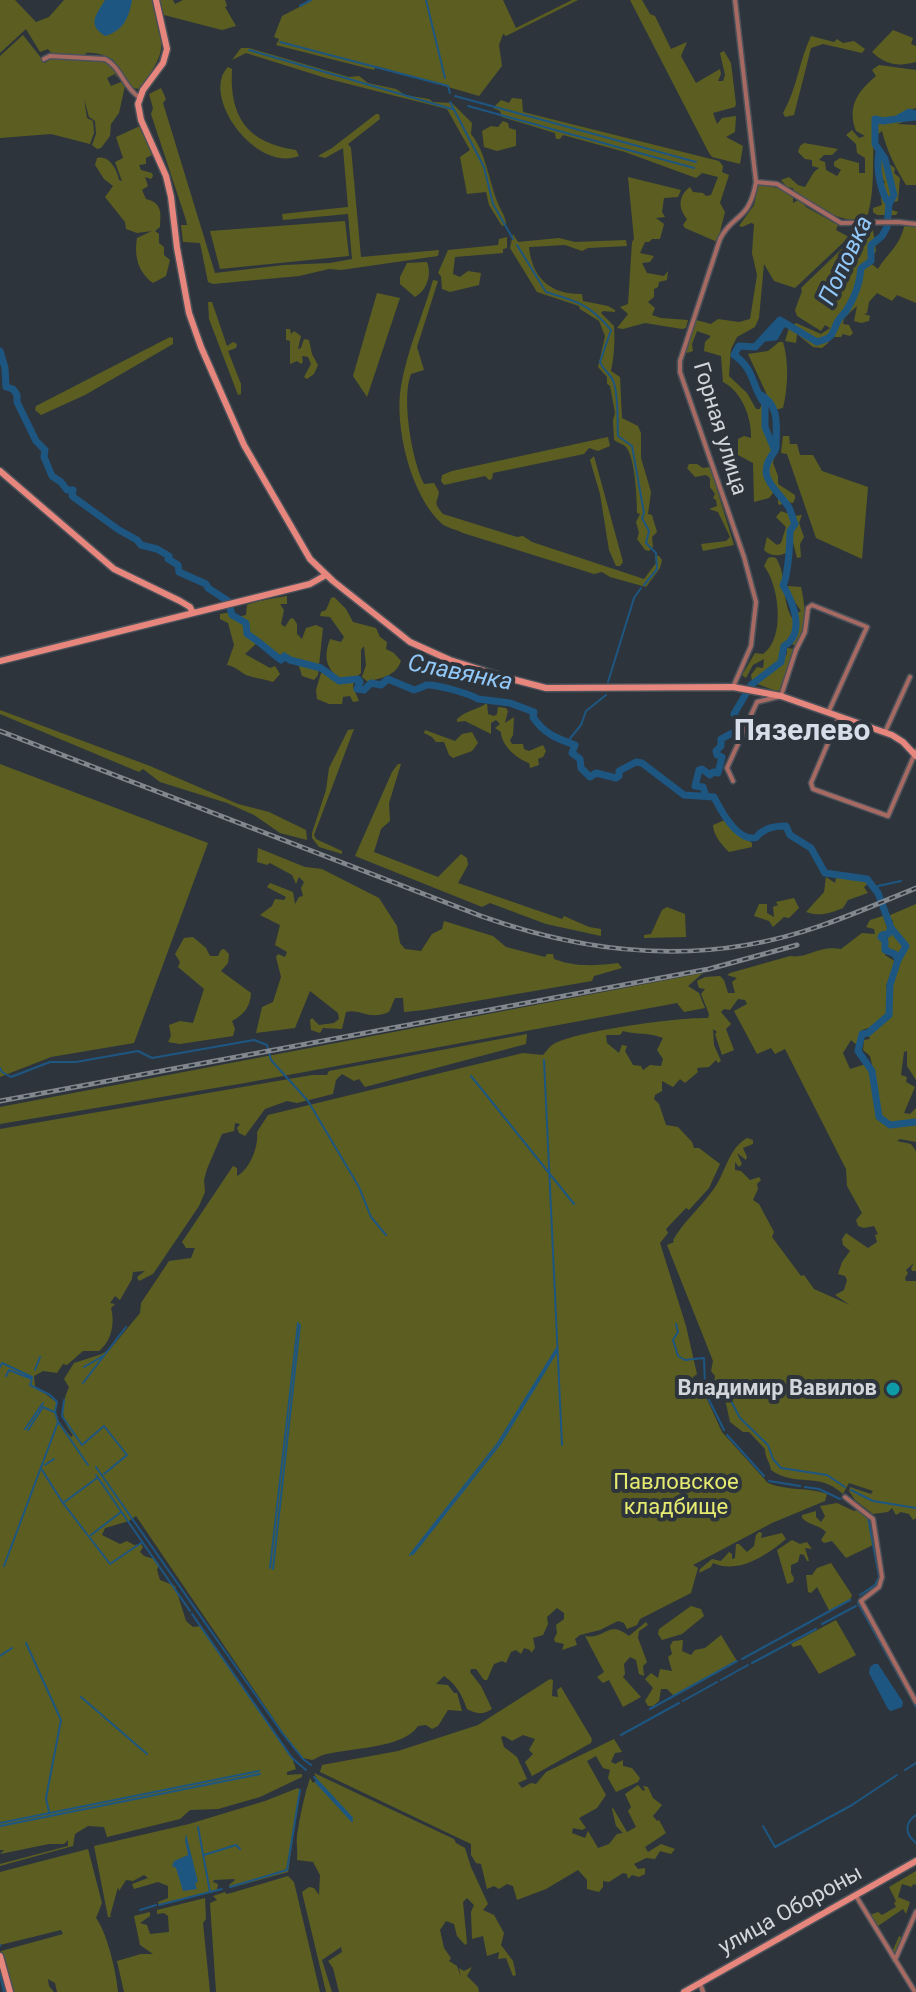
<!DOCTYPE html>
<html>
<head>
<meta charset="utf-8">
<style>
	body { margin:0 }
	canvas { display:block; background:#2d343c }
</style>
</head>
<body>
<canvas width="916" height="1992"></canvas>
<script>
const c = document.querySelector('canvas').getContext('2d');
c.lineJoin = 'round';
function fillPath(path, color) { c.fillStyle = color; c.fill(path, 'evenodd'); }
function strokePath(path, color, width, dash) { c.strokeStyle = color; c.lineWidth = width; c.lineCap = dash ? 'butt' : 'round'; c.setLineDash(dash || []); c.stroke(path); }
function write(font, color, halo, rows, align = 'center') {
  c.font = font + ' Roboto,sans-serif'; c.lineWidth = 8; c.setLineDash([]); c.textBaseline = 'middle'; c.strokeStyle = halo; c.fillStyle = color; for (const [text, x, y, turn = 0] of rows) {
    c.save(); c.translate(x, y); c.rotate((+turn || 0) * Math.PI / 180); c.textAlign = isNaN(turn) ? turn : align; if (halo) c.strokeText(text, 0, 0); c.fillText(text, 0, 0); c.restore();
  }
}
const green = new Path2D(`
	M 0,0 L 15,0 L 36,22 L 49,17 L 64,0 L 152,0 C 164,49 169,47 140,89 L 133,88 C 119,68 111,51 85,53 L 88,56 L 107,60 L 120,75 L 117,77 L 115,74 L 107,78 L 111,86 L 121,82 L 125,86 L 119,113 L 111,124 L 110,136 L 101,148 L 97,149 L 92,145 L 96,134 L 95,121 L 89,117 L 84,99 L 87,118 L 93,121 L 94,133 L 90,144 L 51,134 L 0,138 L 0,56 L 23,35 L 45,63 L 51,59 L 52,54 L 48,49 L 40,52 L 26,29 L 0,53 Z
	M 160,0 L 173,0 L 175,4 L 183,0 L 225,0 L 227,6 L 225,7 L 236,26 L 222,30 L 164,15 Z
	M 313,0 L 503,0 L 516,28 L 572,0 L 578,0 L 506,36 L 503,34 L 499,45 L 502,66 L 479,96 L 376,66 L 374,70 L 276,45 L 279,39 L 274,37 L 282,16 Z
	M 630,0 L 642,0 L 650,14 L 655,16 L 671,49 L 687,42 L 681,56 L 696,83 L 720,69 L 721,74 L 718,81 L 723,81 L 725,75 L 720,53 L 724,51 L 731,63 L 736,104 L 735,107 L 713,113 L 717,124 L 722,118 L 736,116 L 735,132 L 726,137 L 743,146 L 740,164 L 712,157 L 709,153 Z
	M 893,30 L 913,38 L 911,44 L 916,46 L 916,62 C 898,67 886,65 872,52 Z
	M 811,36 L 834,42 L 837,39 L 843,43 L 854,41 L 865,49 L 862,53 L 823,44 L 811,48 L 794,115 L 785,117 L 783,113 C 797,89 799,61 811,36 Z
	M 241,48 L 249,48 L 349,77 L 359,76 L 368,83 L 396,89 L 405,95 L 429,99 L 433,102 L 452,103 L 472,123 L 471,134 C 486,153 488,177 497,201 C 500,210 506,216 506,225 L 502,226 L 489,205 L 486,192 L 467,194 L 460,157 L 470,150 L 447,109 L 329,79 L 246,53 L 232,60 Z
	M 879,65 L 916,70 L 916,108 L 910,110 L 913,119 L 897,124 L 916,125 L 916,185 L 906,185 C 895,167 887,151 882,131 L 874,137 C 872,163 875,189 868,214 C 849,231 815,204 795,194 L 793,188 L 787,187 L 781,180 L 789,177 L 798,185 L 805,187 L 814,172 L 819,168 L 812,166 L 812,160 L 805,159 L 798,152 L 800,146 L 804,143 L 838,149 L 832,155 L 824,155 L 819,160 L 825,162 L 826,170 L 837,176 L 841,170 L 834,166 L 834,162 L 840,158 L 859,163 L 859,173 L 865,173 L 865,158 L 857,153 L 856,144 L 846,135 L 852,130 L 859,138 L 865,136 L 856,131 C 847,107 857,92 876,76 L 872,70 Z
	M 228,67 L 232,69 C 229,118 248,143 296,150 L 299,156 C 255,173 200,95 228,67 Z
	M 161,88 L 166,99 L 163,103 L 215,273 L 284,265 L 330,263 L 352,259 L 348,214 L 283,220 L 282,214 L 348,207 L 343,148 L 325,158 L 318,156 L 332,148 L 376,114 L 379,114 L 380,119 L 348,144 L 351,148 L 361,257 L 439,250 L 438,256 L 341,270 L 329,269 L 299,276 L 213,284 L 208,282 L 200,243 L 183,242 L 181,225 L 187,225 L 186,220 L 151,114 L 153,108 L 149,94 Z
	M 512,98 L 522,99 L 523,112 L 719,161 L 723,166 L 722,172 L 729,175 L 720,203 L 725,212 L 718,240 L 715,241 L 685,228 L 683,225 L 687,219 C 678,208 678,196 690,187 L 693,192 L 703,193 L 706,196 L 711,195 L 718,177 L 702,173 L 696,178 L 625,152 L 563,135 L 560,139 L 556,139 L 555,133 L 502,117 L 500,111 L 493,108 L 501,100 L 509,103 Z
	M 503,121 L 508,123 L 509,128 L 516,130 L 516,146 L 497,151 L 484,147 L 482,131 L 491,126 L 498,127 Z
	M 140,126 L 152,155 L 146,158 L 146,164 L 139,165 L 141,170 L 152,173 L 153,176 L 151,179 L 145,177 L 148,186 L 142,190 L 146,199 C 162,203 161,212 160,227 L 155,231 L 159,234 L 159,243 L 164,247 L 164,255 L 170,260 L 166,276 L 153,283 C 138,272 134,256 137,238 L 152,231 L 137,233 L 126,229 L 125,222 L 105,197 L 113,186 L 104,179 L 95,165 L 97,158 C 109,155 117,169 119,180 L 122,181 L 115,162 L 123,158 L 116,137 Z
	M 882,160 L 895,168 L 894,173 L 900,178 L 898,201 L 890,203 L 892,210 L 898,212 L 896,215 L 877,215 L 873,212 L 873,208 L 882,205 L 880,190 L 885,182 L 880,175 L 878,162 Z
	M 628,177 L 681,190 L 678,197 L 664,198 L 662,212 L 665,217 L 656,218 L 664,224 L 660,239 L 652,239 L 649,242 L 645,242 L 640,253 L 654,256 L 650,262 L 642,263 L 647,273 L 664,276 L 668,271 L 667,280 L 659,282 L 658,287 L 654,289 L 654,297 L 648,302 L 655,308 L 652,315 L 661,318 L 688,320 L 686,328 L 682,329 L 645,323 L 623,329 L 617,328 L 628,314 L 620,307 L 628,304 L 632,242 L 634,239 Z
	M 761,184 L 786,190 L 793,197 L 793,203 L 800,199 L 806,207 L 838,225 L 836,230 L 849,237 L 795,288 L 774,281 L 764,264 L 759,318 L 755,327 L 737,337 L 731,349 L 729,376 L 747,393 L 756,409 L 760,409 L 762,402 L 766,403 L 764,429 L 775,454 L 773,463 L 778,476 L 778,484 L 795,495 L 795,499 L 793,503 L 785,502 L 780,505 L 778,504 L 778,494 L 774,492 L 769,498 L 754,502 L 753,463 L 738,455 L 738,439 L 744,436 L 751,438 C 752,419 742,391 723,382 L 721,356 L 704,351 L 705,342 L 711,336 L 697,331 L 692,344 L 693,351 L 687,353 L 685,351 L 696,320 L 711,324 L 718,319 L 739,322 L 750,319 L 757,275 L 752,253 L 754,224 L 751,223 L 742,227 L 739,226 L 754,205 L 758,186 Z
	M 345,221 L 349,256 L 220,269 L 210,231 Z
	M 905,223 L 916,226 L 916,303 L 897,295 L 892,301 L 877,293 L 869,302 L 867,313 L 864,314 L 870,316 L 869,321 L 861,323 L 854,321 L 857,306 L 844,318 L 843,324 L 849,325 L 853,333 L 850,336 L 843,334 L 841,337 L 831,337 L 828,343 L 822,348 L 813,347 L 797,334 L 796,343 L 785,341 L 789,328 L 796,323 L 821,334 L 830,328 L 825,325 L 821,331 L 797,316 L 795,310 L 802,291 L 801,288 L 853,238 L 857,226 L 864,224 L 869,230 L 873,230 L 876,251 L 869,262 L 878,269 C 889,251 900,247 905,223 Z
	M 513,234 L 518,242 L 559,238 L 575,242 L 626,240 L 627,246 L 588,248 L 582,251 L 565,245 L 529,247 C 532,279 552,295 582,294 L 583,301 L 608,306 L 615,310 L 615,312 L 603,311 L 601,313 L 614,326 C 615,342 614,356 611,371 L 620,377 L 622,418 L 638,426 L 641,433 L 641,458 L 651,492 L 648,514 L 652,515 L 657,532 L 652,537 L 653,547 L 649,551 L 645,550 L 637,539 L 639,533 L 636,522 L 640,514 L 637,513 C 637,499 635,457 626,447 C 623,444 618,443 614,440 L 613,420 L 615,413 L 610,386 L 607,384 L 607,377 L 598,367 L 605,336 L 599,321 L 580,309 L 579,306 L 537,292 L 510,248 Z
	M 507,237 L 507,248 L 503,249 L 503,253 L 455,257 L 453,274 L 460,277 L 468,271 L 481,273 L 479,285 L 450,292 L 442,289 L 441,276 L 438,273 L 448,250 L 498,245 L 499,239 Z
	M 427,262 C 432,275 427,290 415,297 L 400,284 L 400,277 L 407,263 Z
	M 433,280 L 438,281 L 417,347 L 424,370 L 411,374 C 401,398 412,461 424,484 L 434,483 L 439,492 C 437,504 433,502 443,514 L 517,537 L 523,536 L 532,542 L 644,579 L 656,563 L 655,555 L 659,556 L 662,560 L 660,568 L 646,587 L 610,577 L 602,572 L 594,574 L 463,533 C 456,529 446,528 441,523 C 411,495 394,427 401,386 C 407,350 423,315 433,280 Z
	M 377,293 L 400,298 L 367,397 L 353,376 Z
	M 208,302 L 212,302 L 227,346 L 233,342 L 237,344 L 236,348 L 228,351 L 241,384 L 241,394 L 238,395 L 209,319 Z
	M 286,329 L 290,329 L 291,334 L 294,331 L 301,336 L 298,349 L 301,348 L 304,339 L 309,340 L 312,354 L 318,365 L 314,374 L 307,379 L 304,377 L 311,364 L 308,357 L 302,356 L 303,362 L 301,364 L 297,361 L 290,364 L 290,341 L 286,340 Z
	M 170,337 L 173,338 L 173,344 L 85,395 L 41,415 L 35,410 L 36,406 Z
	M 779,342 L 783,342 C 789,362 788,388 783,408 L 774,410 L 748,354 L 768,351 Z
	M 783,436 L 789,436 L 790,444 L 797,444 L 800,455 L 813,455 L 822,471 L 868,487 L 862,559 L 816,538 L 787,454 L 781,453 Z
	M 608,437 L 610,446 L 598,451 L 589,448 L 584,454 L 493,473 L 492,479 L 489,480 L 485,476 L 444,485 L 441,481 L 442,475 L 452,471 Z
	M 594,456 L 623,562 L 620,566 L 616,566 L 609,550 L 600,494 L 590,460 Z
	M 689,464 L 697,464 L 703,468 L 710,467 L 734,545 L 703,551 L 701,544 L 726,541 L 730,537 L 718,512 L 709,509 L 717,506 L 716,500 L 713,498 L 715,494 L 710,487 L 710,478 L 706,475 L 695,477 L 687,468 Z
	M 781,511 L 794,516 L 802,515 L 799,523 L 804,537 L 800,544 L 801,557 L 797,558 L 793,542 L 791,550 C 783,556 772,558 764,550 L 767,537 L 777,545 L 781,543 L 786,527 L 776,517 Z
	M 772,557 L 776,558 C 788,578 780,596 792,618 L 797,618 L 797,613 L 801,611 L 786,589 L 788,586 L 801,587 C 806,609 807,626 796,646 L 788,642 L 784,647 L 784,657 L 787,654 L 787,648 L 794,649 L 786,681 L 781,690 L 776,691 L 752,682 L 751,675 L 757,667 L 763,668 L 764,659 L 753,665 L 746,678 L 742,675 L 755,653 L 763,654 C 786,638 779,585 764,566 L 768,558 Z
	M 287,596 L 287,604 L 280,604 L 284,610 L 281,624 L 285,627 L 290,619 L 293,618 L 297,624 L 297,634 L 302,639 L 306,628 L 316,625 L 323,628 L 318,675 L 314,680 L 302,676 L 297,660 L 284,658 L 278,661 C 270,657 266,648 258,642 L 245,654 L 270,668 L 275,666 L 280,674 L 273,682 C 264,679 254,678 246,675 C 239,671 236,667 227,665 L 234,645 L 228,623 L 220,619 L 220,614 L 232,612 L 237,617 L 246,615 L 247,605 C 252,602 280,597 287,596 Z
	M 334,597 L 346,609 L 353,622 L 376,628 L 380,637 L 387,642 L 386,649 L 394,653 L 401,661 C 395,677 382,677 368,682 L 362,677 L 366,665 L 364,646 L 361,650 L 361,673 L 354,679 L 353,687 L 359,701 L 353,702 L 350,696 L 343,697 L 342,704 L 329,704 L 317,699 L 316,690 L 321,673 L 325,672 L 336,681 L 338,678 C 325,665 324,656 330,639 L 341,642 L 344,637 L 330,617 L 320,616 L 321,612 L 326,610 L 331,598 Z
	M 487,703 L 488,714 L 494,716 L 497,714 L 498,707 L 506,708 L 508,711 L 505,723 L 514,717 L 513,735 L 510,740 L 512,744 L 523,744 L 524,749 L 529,751 L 543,745 L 546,751 L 543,757 L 538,759 L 539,765 L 530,768 L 529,763 C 517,759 501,745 501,732 L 495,728 L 500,724 L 496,720 L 491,723 L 491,734 L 465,721 L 457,722 L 457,719 C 468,709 478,710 487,703 Z
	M 0,710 L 150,766 L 238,804 L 269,812 L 306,830 L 307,840 L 280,833 L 254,815 L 227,803 L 160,782 L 143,769 L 139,772 L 0,714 Z
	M 354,729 L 314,835 L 316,839 L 342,851 L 342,854 L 319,847 L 312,838 L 312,833 L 326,790 L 329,768 L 348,730 Z
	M 425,730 L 455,741 L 462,734 L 472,732 L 478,743 L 472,751 L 453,758 L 449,755 L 444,742 L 436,742 L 432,737 L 424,733 Z
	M 0,764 L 208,843 L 134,1043 L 51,1057 L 0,1077 Z
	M 398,764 L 401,764 L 389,803 L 390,821 L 381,829 L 374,852 L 438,877 L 461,854 L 467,858 L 468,865 L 458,883 L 562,919 L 564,916 L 589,927 L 601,929 L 601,936 L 546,924 L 490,903 L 482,907 L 355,856 L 392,772 Z
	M 725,820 L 738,833 L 752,843 L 752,847 L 729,852 C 722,845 713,835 713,825 Z
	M 258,848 L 305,867 L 322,869 L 379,898 L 397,926 L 400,943 L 405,949 L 421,951 L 432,934 L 442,929 L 444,921 L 493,936 L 506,947 L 545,957 L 547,954 L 553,954 L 554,959 C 575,967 595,966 618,963 L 622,968 L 594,976 L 592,981 L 424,1010 L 404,1012 L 403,998 L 395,998 L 389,1012 C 368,1021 361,1008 346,1012 L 342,1029 L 323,1028 L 320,1033 L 311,1030 L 310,1020 L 312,1018 L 319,1025 L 334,1023 L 339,1019 L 338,1013 L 310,991 L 295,1028 L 256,1033 L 262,1007 L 273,1002 L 281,977 L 276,957 L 278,954 L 285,957 L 287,952 L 275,945 L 280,925 L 260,915 L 272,906 L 275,899 L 284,900 L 286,897 L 267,887 L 270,883 L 293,892 L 295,904 L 299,897 L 303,896 L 301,888 L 304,882 L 299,877 L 296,884 L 292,875 L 270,863 L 267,865 L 257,862 Z
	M 826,877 L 835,883 L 836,878 L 865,879 L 869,883 L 864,887 L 868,893 L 848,900 L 843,908 C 830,913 820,917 806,912 L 824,892 Z
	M 794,898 L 799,908 L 789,918 L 784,917 L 773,927 L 769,921 L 754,916 L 759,904 L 767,904 L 767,913 L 774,917 L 773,907 L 778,905 L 776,902 Z
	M 916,904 L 916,1080 L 907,1066 L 907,1051 L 904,1052 L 901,1075 L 907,1077 L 906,1082 L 915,1087 L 904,1113 L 910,1114 L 916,1108 L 916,1142 L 900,1139 L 897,1141 L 911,1144 L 916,1151 L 916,1271 L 912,1271 L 911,1268 L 914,1263 L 906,1270 L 908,1273 L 905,1278 L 906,1281 L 916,1281 L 916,1518 L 913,1520 L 909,1514 L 901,1512 L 896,1515 L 892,1508 L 888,1512 L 873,1514 L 855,1500 L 849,1491 L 850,1487 L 871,1494 L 873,1491 L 849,1483 L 843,1494 C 818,1471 797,1488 771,1470 C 770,1462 765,1458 765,1449 L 749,1432 L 743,1432 L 730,1422 L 725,1399 L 713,1392 L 715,1376 L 711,1371 L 713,1361 L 667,1245 L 674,1242 L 673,1240 C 684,1221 700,1208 713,1190 C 726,1173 727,1150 747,1138 L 753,1140 L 753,1144 L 743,1148 L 747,1157 L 746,1160 L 737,1153 L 742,1164 L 739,1167 L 735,1162 L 735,1170 L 741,1171 L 750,1180 L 759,1177 L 761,1180 L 757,1184 L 758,1189 L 753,1200 L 759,1204 L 774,1232 L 772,1237 L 801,1276 L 804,1275 L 814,1289 L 850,1305 L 835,1295 L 844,1290 L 847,1280 L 845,1276 L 838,1274 L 842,1262 L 850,1251 L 843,1245 L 842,1239 L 846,1233 L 868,1248 L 877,1242 L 875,1235 L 878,1234 L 874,1226 L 864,1228 L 858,1226 L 856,1220 L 862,1213 L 847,1186 L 846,1169 L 785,1049 L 775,1054 L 771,1048 L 757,1054 L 734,1011 L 747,1004 L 745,1000 L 738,999 L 730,1010 L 724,1009 L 721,1012 L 731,1024 L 726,1029 L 734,1050 L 722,1055 L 715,1034 L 717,1032 L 713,1029 L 714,1045 L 721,1061 L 718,1063 L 716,1060 L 709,1067 L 697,1068 L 698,1072 L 685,1083 L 680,1079 L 673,1087 L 662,1081 L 662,1091 L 655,1095 L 654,1099 L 659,1104 L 666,1125 L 678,1127 L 692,1142 L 694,1148 L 699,1148 L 720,1164 L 709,1188 L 689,1210 L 686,1208 L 666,1229 L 668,1233 L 660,1243 L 686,1326 L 697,1374 L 685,1384 L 688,1386 L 692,1385 L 697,1389 L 701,1386 L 722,1432 L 768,1483 C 786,1491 808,1487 827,1494 L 825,1501 L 772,1523 L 693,1565 L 698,1568 L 691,1593 L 640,1619 L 637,1625 L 627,1629 L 624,1623 L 618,1621 L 600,1630 L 580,1635 L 575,1639 L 577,1645 L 562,1650 L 564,1644 L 555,1642 L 554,1639 L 557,1633 L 556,1625 L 564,1619 L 564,1613 L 557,1608 L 547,1617 L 548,1624 L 543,1635 L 533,1638 L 535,1648 L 531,1653 L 530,1650 L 524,1648 L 521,1654 L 516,1650 L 511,1652 L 506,1663 L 502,1661 L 494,1664 L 487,1680 L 484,1680 L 476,1669 L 471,1669 L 470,1672 L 481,1686 L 492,1709 C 483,1715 476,1714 467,1709 C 462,1695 456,1684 444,1676 L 436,1684 L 448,1685 L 454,1693 L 457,1693 L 462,1711 L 448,1710 L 438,1726 L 432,1729 L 426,1725 L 418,1726 C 404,1749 346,1748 323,1755 C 319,1756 316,1759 312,1760 L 303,1758 L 284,1734 L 136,1516 L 129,1521 L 105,1528 L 102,1535 L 120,1544 L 127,1541 L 134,1545 L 141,1544 L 143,1547 L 140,1552 L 144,1556 L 154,1559 L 159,1564 L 157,1570 L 160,1580 L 175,1586 L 186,1621 L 193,1627 L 201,1626 L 292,1758 L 296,1769 L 287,1772 L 287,1775 L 302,1774 L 302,1777 L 260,1797 L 218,1809 L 190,1810 L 180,1819 L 107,1837 L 104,1827 L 88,1826 L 75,1834 L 73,1846 L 0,1866 L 0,1864 L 68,1846 L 68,1840 L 64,1844 L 49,1844 L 0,1854 L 4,1850 L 0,1850 L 0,1129 L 312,1075 L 327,1075 L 329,1071 L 527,1034 L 526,1044 L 365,1087 L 359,1079 L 354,1081 L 342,1074 L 336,1080 L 333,1094 L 297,1103 L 287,1101 L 265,1109 L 245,1136 L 239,1133 L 237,1128 L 240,1124 L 235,1123 L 234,1131 L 222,1134 L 207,1169 L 204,1180 L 205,1192 L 199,1206 L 153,1274 L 139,1281 L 137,1277 L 145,1271 L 133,1272 L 132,1279 L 120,1300 L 115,1296 L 110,1303 L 115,1304 L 111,1308 C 115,1322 112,1341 99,1351 L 83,1351 L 67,1365 L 63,1364 L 57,1373 L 43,1371 L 34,1376 L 35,1386 L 56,1402 C 55,1421 60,1422 71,1437 L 73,1435 C 60,1418 61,1406 69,1387 L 64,1379 L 74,1363 L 102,1354 L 111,1348 L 140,1313 L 141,1303 L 169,1261 L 191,1258 L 195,1248 L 186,1248 L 182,1242 L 233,1166 L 237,1168 L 237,1176 C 249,1170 259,1147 257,1132 L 268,1115 L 523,1053 L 543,1055 C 546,1052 548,1048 552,1045 C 573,1031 680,1017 708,1018 L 709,1014 L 701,994 L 705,989 L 699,988 L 697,981 L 705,977 L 720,976 L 724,980 L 728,993 L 735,993 L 732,982 L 737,978 L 727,975 L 730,973 L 790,956 C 808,959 818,945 841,949 L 862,933 L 875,934 L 874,929 L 866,927 L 870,920 L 883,916 L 888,931 L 880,934 L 878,938 L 883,940 L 885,955 L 896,962 L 886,986 L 888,992 L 886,1015 L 871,1027 L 862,1030 L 857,1045 L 851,1040 L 843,1053 L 850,1069 L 866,1064 L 868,1071 L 874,1073 L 870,1056 L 863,1050 L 864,1040 L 870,1039 L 868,1035 L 892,1016 L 892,988 L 900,961 L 897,955 L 886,949 L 888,937 L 893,932 L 893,921 L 888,916 ZM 623,1031 C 637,1035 649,1032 663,1038 L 657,1050 L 663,1059 L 661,1066 L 650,1065 L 643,1070 L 641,1066 L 633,1065 L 625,1051 L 627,1046 L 622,1045 L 619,1053 L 607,1043 L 606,1035 L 620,1035 Z
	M 667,907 L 685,914 L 686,937 L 644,938 L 644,935 L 651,934 L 662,910 Z
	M 193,937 L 206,948 L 210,956 L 218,956 L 221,950 L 224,949 L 229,954 L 228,963 L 221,971 L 251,993 C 250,1008 244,1014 232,1021 L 235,1029 L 233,1036 L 180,1044 L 168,1042 L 171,1036 L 169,1025 L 180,1021 L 193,1023 L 204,989 L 178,967 L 180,962 L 175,954 L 184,938 Z
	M 703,973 L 688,986 L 699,993 L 705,1008 L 684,1012 L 677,1003 L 245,1083 L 0,1124 L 0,1107 Z
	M 837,1503 L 854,1511 L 858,1510 L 869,1520 L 873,1545 L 846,1558 L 832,1541 L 824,1543 L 821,1540 L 826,1532 C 818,1524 810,1526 802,1518 L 802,1515 L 816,1511 L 816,1517 L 821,1522 L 825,1516 L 820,1506 Z
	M 759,1532 L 762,1533 L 761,1538 L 782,1533 L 786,1539 C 765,1557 737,1574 713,1563 L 711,1567 L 699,1573 L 700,1569 L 712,1559 L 721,1561 L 729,1552 L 732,1554 L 732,1559 L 735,1558 L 736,1544 L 739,1544 L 747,1552 L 754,1546 L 756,1535 Z
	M 792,1540 L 800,1544 L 807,1542 L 812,1549 L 805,1548 L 809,1561 L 807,1561 L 804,1555 L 800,1554 L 798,1562 L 791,1565 L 791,1573 L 794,1578 L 793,1582 L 787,1584 L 777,1550 Z
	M 831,1563 L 852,1595 L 850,1600 L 830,1612 L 817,1587 L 811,1593 L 808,1592 L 806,1575 L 812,1575 L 817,1568 Z
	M 691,1606 L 701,1609 L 704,1616 L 682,1634 L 662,1640 L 658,1634 L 659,1629 Z
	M 836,1620 L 856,1655 L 819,1674 L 801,1645 L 793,1647 L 791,1644 Z
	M 646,1622 L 648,1625 L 639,1631 L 638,1638 L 647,1662 L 643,1666 L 644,1676 L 639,1674 L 636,1660 L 630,1657 L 624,1664 L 625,1674 L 623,1677 L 641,1697 L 623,1707 L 609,1680 L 603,1683 L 597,1677 L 604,1672 L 585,1636 C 606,1640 607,1619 629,1636 Z
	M 721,1635 L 737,1661 L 674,1696 L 667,1689 L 661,1689 L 659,1701 L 653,1706 L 648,1706 L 645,1701 L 653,1688 L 645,1679 L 651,1673 L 658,1678 L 660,1669 L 672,1671 L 668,1657 L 672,1654 L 670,1646 L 673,1641 L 683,1640 L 682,1651 L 691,1655 L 695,1650 L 705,1648 Z
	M 550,1679 L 553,1680 L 552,1696 L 558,1697 L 557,1690 L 561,1687 L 592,1739 L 591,1743 L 532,1776 L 525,1762 L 533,1754 L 529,1750 L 535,1739 L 523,1735 L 512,1741 L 504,1736 L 501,1737 L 504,1747 L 517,1757 L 527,1779 L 518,1783 L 522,1788 L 531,1783 L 536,1784 L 546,1772 L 614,1739 L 622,1752 L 615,1753 L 611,1762 L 615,1764 L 623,1760 L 623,1766 L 632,1768 L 640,1778 L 638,1782 L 616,1792 L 608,1778 L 610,1770 L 603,1768 L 596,1756 L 587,1761 L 606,1795 L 597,1808 L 579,1818 L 586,1828 L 582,1830 L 573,1828 L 572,1833 L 585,1838 L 588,1831 L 598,1848 L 609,1844 L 617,1834 L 623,1833 L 616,1826 L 612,1809 L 613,1808 L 627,1832 L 636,1827 L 628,1811 L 631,1807 L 625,1794 L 638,1785 L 643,1791 L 645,1790 L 643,1786 L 648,1787 L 653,1798 L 662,1805 L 653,1816 L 657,1821 L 659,1820 L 666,1833 L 645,1847 L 648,1852 L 661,1844 L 675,1849 L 671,1854 L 660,1851 L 655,1859 L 646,1858 L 634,1864 L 638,1869 L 645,1868 L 645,1874 L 639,1877 L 632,1875 L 628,1879 L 627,1874 L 623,1873 L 609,1882 L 603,1881 L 603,1887 L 599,1892 L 587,1889 L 587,1880 L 578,1870 L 546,1889 L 517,1900 L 513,1886 L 507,1884 L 499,1889 L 494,1886 L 487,1889 L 481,1864 L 476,1863 L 471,1855 L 471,1844 L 320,1772 L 322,1765 L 398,1751 L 478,1725 Z
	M 314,1773 L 454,1839 L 456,1843 L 465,1848 L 471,1867 L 488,1904 L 483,1910 L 494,1915 L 504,1933 L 501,1945 L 513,1961 L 516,1975 L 513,1976 L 506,1958 L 498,1959 L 499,1952 L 487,1956 L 483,1936 L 472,1939 L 471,1912 L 474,1905 L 467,1898 L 463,1902 L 467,1943 L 465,1945 L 457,1936 L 454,1924 L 446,1921 L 440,1930 L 444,1948 L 451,1958 L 449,1961 L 457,1966 L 461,1977 L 459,1968 L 464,1971 L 472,1967 L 467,1976 L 478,1987 L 479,1992 L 339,1992 L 333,1968 L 328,1961 L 342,1952 L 341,1947 L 322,1960 L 332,1992 L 326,1992 L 302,1892 L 309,1887 L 314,1888 L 319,1895 L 320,1875 L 313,1862 L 297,1860 C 298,1852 296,1843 297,1835 C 300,1816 304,1796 310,1778 L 313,1783 L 317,1780 Z
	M 298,1788 L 300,1790 L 288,1872 L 230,1888 L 229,1885 L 235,1880 L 234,1879 L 214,1880 L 213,1882 L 218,1884 L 217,1890 L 159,1905 L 158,1902 L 168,1898 L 168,1886 L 158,1882 L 134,1889 L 132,1884 L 148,1878 L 144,1875 L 133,1881 L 126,1880 L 119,1891 L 118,1887 L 110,1916 L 112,1917 L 108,1917 L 94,1846 L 189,1824 L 265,1801 Z
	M 88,1849 L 102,1903 L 96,1918 C 106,1931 116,1969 118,1992 L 57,1992 L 55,1983 L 48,1979 L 49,1986 L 54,1992 L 12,1992 L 1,1951 L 63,1934 L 61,1930 L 0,1945 L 0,1872 Z
	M 916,1871 L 916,1885 L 913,1884 L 912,1887 L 902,1884 L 898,1897 L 910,1902 L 906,1914 L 903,1909 L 878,1926 L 893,1950 L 899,1936 L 904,1939 L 895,1955 L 870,1915 L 878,1912 L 882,1915 L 896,1907 L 894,1903 L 896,1901 L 889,1887 Z
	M 288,1876 L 294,1882 L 320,1992 L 216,1992 L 210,1903 L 217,1900 L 213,1896 L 225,1892 L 226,1894 L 231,1893 Z
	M 205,1898 L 206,1919 L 203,1923 L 210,1992 L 124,1992 L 117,1961 L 141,1954 L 153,1954 L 140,1945 L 134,1916 L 150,1912 L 150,1916 L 140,1923 L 147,1925 L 150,1934 L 169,1932 L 168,1916 L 164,1913 L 157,1914 L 157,1910 Z`);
const water = new Path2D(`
	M 105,0 L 132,0 C 129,18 123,31 105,36 C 86,24 97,14 105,0 Z
	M 874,1664 L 878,1664 L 903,1702 L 902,1707 L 891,1711 L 888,1709 L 869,1673 L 870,1667 Z
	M 186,1834 L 198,1882 L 195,1883 L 197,1889 L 183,1891 L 176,1868 L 172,1866 L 174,1861 L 188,1855 L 185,1840 Z`);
const stream = new Path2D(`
	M 426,0 L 445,78
	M 300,6 L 311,0
	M 280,42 L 448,86 L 450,93
	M 249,50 L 452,109
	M 93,56 L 105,57 L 113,61
	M 455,96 L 696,162
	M 450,102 L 484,167 L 493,204 L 513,239
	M 468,106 L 694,168
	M 517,245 L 546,292 C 576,301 590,304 611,330 L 600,362 C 603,370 612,375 614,383 C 619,401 617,418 618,436 L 632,446 L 644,513 L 642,518 L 649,531 L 646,543 L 656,553 L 657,569 L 644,585
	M 608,682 L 634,598 L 641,588
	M 568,741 L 581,725 L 586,711 L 606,695
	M 876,890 L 878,886 L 901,881
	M 544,1060 L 562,1445
	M 0,1068 L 2,1072 L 11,1077 L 50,1062 L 76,1062 L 138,1051 L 152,1058 L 254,1040 L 267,1045 L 271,1060 L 308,1101 L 359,1187 L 371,1217 L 386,1235
	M 471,1076 L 574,1204
	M 676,1324 L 678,1332 L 673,1340 L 678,1356 L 685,1360 L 704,1358 L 705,1388
	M 0,1367 L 2,1363 L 32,1377
	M 84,1367 L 103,1356
	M 35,1370 L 40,1357
	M 709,1382 L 715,1381 L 720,1392 L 729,1397 L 740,1418 L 768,1445 L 773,1459 L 781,1468 L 827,1475 L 845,1487
	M 83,1383 L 126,1327
	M 706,1394 L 724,1430
	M 64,1400 L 62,1416 L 82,1445 L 104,1426 L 127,1455 L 104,1474
	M 59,1423 L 88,1465
	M 25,1429 L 43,1403
	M 28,1430 L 43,1407 L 54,1412
	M 727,1435 L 764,1476
	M 45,1465 L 54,1459
	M 96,1467 L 283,1734 L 303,1759 L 311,1765
	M 42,1470 L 63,1503 L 110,1564 L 141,1543
	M 96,1475 L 190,1611
	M 769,1481 L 800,1486
	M 805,1487 L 819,1489 L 840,1499
	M 851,1490 L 873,1501 L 916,1508
	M 63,1503 L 97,1478
	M 91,1535 L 121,1512
	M 413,1554 L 500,1444 L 557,1351
	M 410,1555 L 498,1443 L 557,1348
	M 4,1566 L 58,1422 L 55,1412 L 57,1402 L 50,1395 L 30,1385 L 32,1379 L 9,1370 L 6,1376
	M 270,1568 L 298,1323
	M 273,1569 L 300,1325
	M 860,1595 L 875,1585 L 879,1577 L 868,1517
	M 858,1603 L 916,1707
	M 192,1614 L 292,1758 L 306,1770
	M 822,1624 L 856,1606
	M 26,1643 L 61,1720 L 46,1798 L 49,1812
	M 0,1656 L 12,1648
	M 742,1659 L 850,1600
	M 752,1663 L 816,1629
	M 721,1680 L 748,1665
	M 81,1697 L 147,1754
	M 683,1701 L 717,1682
	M 650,1709 L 737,1661
	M 621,1735 L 679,1703
	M 905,1770 L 916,1763
	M 314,1777 L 352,1818
	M 316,1782 L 352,1821
	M 916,1815 C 904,1823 905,1834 916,1843
	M 0,1823 L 259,1771
	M 0,1826 L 260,1774
	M 763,1826 L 775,1847 L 852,1805 L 897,1775
	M 198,1827 L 210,1892
	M 204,1855 L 236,1845 L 240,1849
	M 230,1887 L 287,1870 L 300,1790
	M 159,1905 L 222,1889
	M 140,1910 L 156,1905
	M 0,1945 L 0,1946
	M 0,1975 L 4,1992`);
const river = new Path2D(`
	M 897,119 L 916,117
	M 879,153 C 876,168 880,191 889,204
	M 764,338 L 775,337 L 781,326 L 785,323
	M 0,351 L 5,368 L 6,387 L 13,389 L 17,395 L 17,402 L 36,441 L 45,450 L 44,457 L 52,476 L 61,482 L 67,490 L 73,490 L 72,496 L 119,530 L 137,540 L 141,545 L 157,549 L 169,556 L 168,559 L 178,565 L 179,572 L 206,584 L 208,588 L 228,601 L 232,615 L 246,623 L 247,634 C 259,641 269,651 281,660 L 284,656 L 290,660 L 321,668 L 339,681 L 358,679 L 360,682 L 357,689 L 364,690 L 371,683 L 381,685 L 388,679 L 414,690 C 415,690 425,686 426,685 C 437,684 470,694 478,699 L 510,703 L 534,712 L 533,717 C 544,734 558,739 575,745 L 572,753 L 580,759 L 581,768 L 590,777 L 596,773 L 616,778 L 619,776 L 619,771 L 636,762 L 642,763 L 684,795 L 714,797 C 720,809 735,838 752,838 C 759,838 756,835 762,832 C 768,827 779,826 786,826 L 790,835 L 811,848 L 825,873 L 867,879 L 878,893 L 891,928 L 888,934 L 882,935 L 881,937 L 885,941 L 885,950 L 895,954 L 898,960 L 890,985 L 889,1015 L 868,1033 L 862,1034 L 858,1051 L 872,1071 L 879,1117 L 890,1125 L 916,1122
	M 759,394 C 781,404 776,429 776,448
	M 706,796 L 703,787 L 695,786 L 699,770 L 702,769 L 710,775 L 713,772 L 718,773 L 722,757 L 717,755 L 716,751 L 721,746 L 721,739 L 736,731 L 739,723 L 734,714 L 751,685 L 781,662 L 784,646 C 806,633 793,602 783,585 C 788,577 790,542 790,531 L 795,524 C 792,518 792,512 788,506 C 775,487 754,476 775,451 L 765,427 L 765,404 C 751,387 756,370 734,355 L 739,346 L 755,347 L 780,320 L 817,342 C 835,337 831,334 838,321 C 840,317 844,314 846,311 C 855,297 860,283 861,268 L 871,261 L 871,245 L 882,236 L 887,227 L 889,204 L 894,195 L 885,159 L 875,144 L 875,119 L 883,121 L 897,119 L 909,112 L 916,114
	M 891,928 L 906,946 L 898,960`);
const street = new Path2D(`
	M 44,59 L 50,56 L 105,59 C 121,67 124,88 139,97
	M 756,182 L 777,184 L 841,223 L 898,222 L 916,224
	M 733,687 L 751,646 L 756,602 L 744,557 L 680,372 L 680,361 L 720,239 C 733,213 749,222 756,182 L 735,0
	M 839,717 L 811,783 L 813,789 L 888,816 L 916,751
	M 885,732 L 910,677
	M 733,781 L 727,768 L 757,702 L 781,696 L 796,650 L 805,632 L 808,608 L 812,605 L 867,627 L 828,713
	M 845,1497 L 873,1519 L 882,1577 L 879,1587 L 861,1601 L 916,1702
	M 856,1896 L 915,1992
	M 895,1960 L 916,1912
	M 700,1983 L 703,1992`);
const secondary = new Path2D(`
	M 156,0 L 167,49 L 163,63 L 143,90 L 138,104 L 141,120 L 166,176 L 171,197 L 177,248 L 189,313 L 201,347 L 244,445 L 310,559 L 333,581 L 410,642 L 450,660 L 504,677 L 546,688 L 733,687 L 781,696 L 892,735 L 903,742 L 916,756
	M 0,471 L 114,569 L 180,601 L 190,607 L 193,613
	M 0,661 L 310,584 L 326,575
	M 0,1956 L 10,1992
	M 684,1992 L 916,1861`);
const rail = new Path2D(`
	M 0,731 L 481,916 C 593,956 706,966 820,926 C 853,915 884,901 916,888
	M 0,1101 L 709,969 L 797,945`);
const markers = [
	[893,1389,8,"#0f9aa8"]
];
const streetNames = [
	["Горная улица",719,429,73],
	["улица Обороны",791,1911,-29]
];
const poiNames = [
	["Владимир Вавилов",877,1389]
];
const parkNames = [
	["Павловское",676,1483],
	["кладбище",676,1508]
];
const waterNames = [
	["Поповка",847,261,-65],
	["Славянка",460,674,11]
];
const districtNames = [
	["Пязелево",802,732]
];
fillPath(green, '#5b5e20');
fillPath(water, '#1e5682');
strokePath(stream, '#1e5682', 2);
strokePath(river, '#1e5682', 7);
strokePath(street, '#4b5159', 7);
strokePath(secondary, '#4b5159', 9);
strokePath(street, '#a76a63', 4);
strokePath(secondary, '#e7867d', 6);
strokePath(rail, '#82878e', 5);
strokePath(rail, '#2d343c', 2, [6]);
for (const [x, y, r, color] of markers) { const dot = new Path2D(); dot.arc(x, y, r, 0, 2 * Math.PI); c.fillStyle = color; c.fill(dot); strokePath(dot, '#2d343c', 3); }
write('22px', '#d2d6db', '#2d343c', streetNames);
write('bold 22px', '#d2d6db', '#2d343c', poiNames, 'right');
write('22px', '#e6eb70', '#2d343c', parkNames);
write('italic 24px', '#92c8f8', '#2d343c', waterNames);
write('bold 30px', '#d6dfe9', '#2d343c', districtNames);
</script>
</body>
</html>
